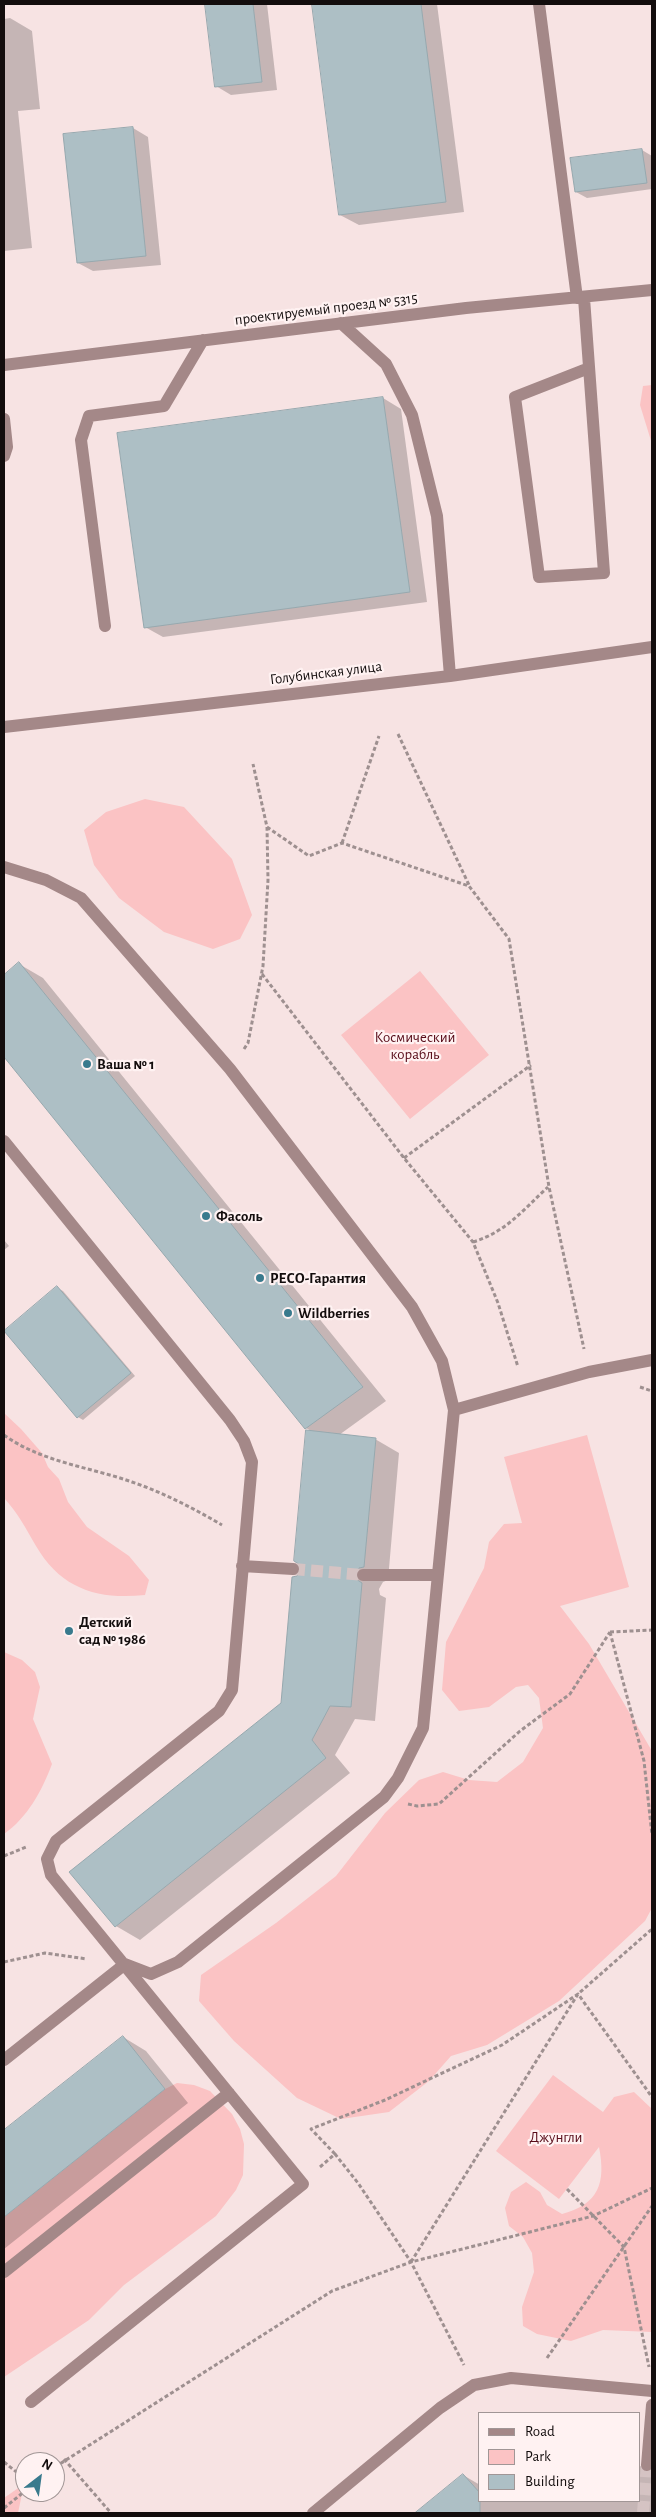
<!DOCTYPE html>
<html>
<head>
<meta charset="utf-8">
<style>
	body { margin:0 }
	#map { position:relative; width:656px; height:2517px; overflow:hidden; background:#f7e3e3; font-family:"Alegreya Sans",sans-serif }
	canvas { display:block }
	.frame { position:absolute; inset:0; border:5px solid #130d0d; pointer-events:none }
	.legend { position:absolute; left:478px; top:2412px; width:162px; height:90px; box-sizing:border-box; background:#fff2f2; border:1px solid #a19696; margin:0; padding:6px 9px; list-style:none; font-size:15px; color:#130d0d }
	.legend li { display:flex; align-items:center; gap:10px; height:25px }
	.legend b { width:25px; border:1px solid #a19696 }
	.north { position:absolute; left:15px; top:2452px; width:50px; height:50px; box-sizing:border-box; background:#fff2f2; border:1px solid #a19696; border-radius:50%; rotate:30deg; font-size:14px; font-weight:700; line-height:20px; text-align:center; color:#130d0d }
	.north::after { content:''; display:block; margin:auto; width:18px; height:22px; background:#397a8d; clip-path:polygon(50% 0,100% 100%,50% 72%,0 100%) }
</style>
</head>
<body>
<div id="map">
<canvas width="656" height="2517"></canvas>
<div class="frame"></div>
<ul class="legend">
<li><b style="height:6px;background:#a48888"></b>Road</li>
<li><b style="height:14px;background:#fbc3c4"></b>Park</li>
<li><b style="height:14px;background:#adbfc5"></b>Building</li>
</ul>
<div class="north">N</div>
</div>
<script>
const c = document.querySelector('canvas').getContext('2d');
c.lineJoin = 'round';
function fillPath(path, color) { c.fillStyle = color; c.fill(path, 'evenodd'); }
function strokePath(path, color, width, dash) { c.strokeStyle = color; c.lineWidth = width; c.lineCap = dash ? 'butt' : 'round'; c.setLineDash(dash || []); c.stroke(path); }
function write(font, color, halo, rows, align = 'center') {
  c.font = font + ' "Alegreya Sans",sans-serif'; c.lineWidth = 4.5; c.setLineDash([]); c.textBaseline = 'middle'; c.strokeStyle = halo; c.fillStyle = color; for (const [text, x, y, turn = 0] of rows) {
    c.save(); c.translate(x, y); c.rotate((+turn || 0) * Math.PI / 180); c.textAlign = isNaN(turn) ? turn : align; if (halo) c.strokeText(text, 0, 0); c.fillText(text, 0, 0); c.restore();
  }
}
const green = new Path2D(`
	M 652,385 L 652,444 L 640,405 L 643,386 Z
	M 145,799 L 184,807 L 232,859 L 252,915 L 240,939 L 213,949 L 164,932 L 119,898 L 94,865 L 84,830 L 106,812 Z
	M 420,971 L 489,1055 L 410,1119 L 341,1035 Z
	M 4,1413 L 21,1429 L 42,1453 L 48,1467 L 59,1479 L 68,1502 L 87,1527 L 129,1556 L 149,1580 L 145,1595 C 98,1600 61,1589 36,1546 C 26,1529 18,1513 4,1498 Z
	M 587,1435 L 629,1587 L 560,1606 L 589,1644 L 652,1751 L 652,1908 L 645,1921 L 559,2001 L 487,2045 L 451,2056 L 429,2081 L 389,2112 L 341,2119 L 297,2098 L 234,2041 L 199,2001 L 201,1975 L 276,1923 L 336,1876 L 385,1813 L 419,1780 L 443,1772 L 469,1780 L 497,1782 L 523,1762 L 543,1728 L 539,1698 L 528,1685 L 516,1687 L 489,1707 L 459,1711 L 442,1690 L 446,1642 L 484,1568 L 489,1542 L 504,1524 L 522,1523 L 504,1457 Z
	M 4,1652 L 22,1660 L 35,1672 L 40,1687 L 33,1719 L 52,1764 C 42,1791 27,1818 4,1834 Z
	M 553,2075 L 603,2112 L 614,2097 L 634,2092 L 652,2109 L 652,2332 L 603,2330 L 571,2341 L 537,2334 L 523,2326 L 522,2307 L 534,2272 L 532,2253 L 523,2237 L 509,2226 L 505,2208 L 511,2192 L 526,2182 L 540,2192 L 547,2205 L 562,2214 C 599,2204 606,2183 599,2147 L 559,2199 L 496,2151 Z
	M 177,2083 L 194,2085 L 210,2091 L 232,2114 L 240,2129 L 244,2144 L 243,2175 L 236,2190 L 216,2216 L 124,2285 L 89,2320 L 4,2377 L 4,2217 L 165,2089 Z
	M 24,2484 L 18,2513 L 4,2513 L 4,2498 Z`);
const shadow = new Path2D(`
	M 206,4 L 267,4 L 277,90 L 231,95 L 216,86 Z
	M 313,4 L 437,4 L 464,212 L 359,225 L 340,215 Z
	M 10,18 L 32,31 L 40,109 L 18,111 L 32,248 L 4,251 L 4,19 Z
	M 133,128 L 148,137 L 161,265 L 93,271 L 78,263 Z
	M 642,150 L 652,156 L 652,189 L 587,198 L 576,192 Z
	M 383,398 L 401,409 L 427,602 L 163,637 L 145,627 Z
	M 19,964 L 43,978 L 386,1401 L 339,1435 L 375,1439 L 399,1453 L 388,1580 L 383,1582 L 379,1589 L 380,1595 L 386,1598 L 375,1721 L 355,1719 L 335,1755 L 350,1773 L 140,1940 L 116,1926 L 282,1704 L 298,1577 L 302,1570 L 313,1432 L 306,1428 L 4,1055 L 4,976 Z
	M 4,1240 L 9,1246 L 4,1250 Z
	M 57,1288 L 63,1291 L 135,1376 L 83,1420 L 78,1417 Z
	M 123,2037 L 146,2051 L 188,2103 L 4,2249 L 4,2132 Z
	M 640,2466 L 652,2472 L 652,2513 L 417,2513 L 463,2475 L 480,2485 L 480,2501 L 640,2501 Z`);
const building = new Path2D(`
	M 205,4 L 253,4 L 262,82 L 215,87 Z
	M 312,4 L 421,4 L 446,202 L 339,215 Z
	M 133,127 L 146,256 L 77,263 L 63,134 Z
	M 642,149 L 647,183 L 575,192 L 570,158 Z
	M 383,397 L 410,592 L 144,628 L 117,433 Z
	M 19,962 L 363,1387 L 305,1429 L 4,1057 L 4,975 Z
	M 57,1286 L 131,1373 L 77,1418 L 4,1331 Z
	M 306,1430 L 376,1438 L 364,1567 L 359,1568 L 355,1575 L 356,1579 L 362,1583 L 351,1707 L 330,1706 L 312,1740 L 326,1758 L 115,1927 L 69,1872 L 281,1703 L 292,1577 L 297,1576 L 301,1570 L 300,1565 L 294,1561 Z
	M 123,2036 L 165,2089 L 4,2217 L 4,2130 Z
	M 463,2474 L 480,2493 L 480,2513 L 415,2513 Z`);
const minorTunnel = new Path2D(`
	M 293,1569 L 363,1575
	M 643,2513 L 647,2465`);
const path = new Path2D(`
	M 398,734 L 469,885
	M 267,827 L 309,856 L 342,843 L 469,886 L 509,939 L 549,1187 L 584,1349
	M 342,843 L 379,736
	M 262,974 L 404,1158 L 473,1242 L 498,1303 L 518,1367
	M 244,1049 L 248,1043 L 263,966 L 268,880 L 267,827 L 253,764
	M 404,1158 L 531,1065
	M 473,1242 C 506,1232 523,1210 548,1187
	M 640,1387 L 652,1391
	M 4,1435 C 41,1462 90,1467 132,1482 C 164,1493 193,1508 222,1525
	M 610,1632 L 644,1761 L 652,1835
	M 610,1632 L 652,1630
	M 408,1804 L 417,1806 L 439,1804 L 520,1731 L 570,1694 L 610,1632
	M 4,1856 L 26,1847
	M 4,1962 L 45,1953 L 87,1959
	M 335,2154 L 311,2129 L 385,2100 L 502,2045 L 578,1994 L 652,2097
	M 320,2167 L 335,2154 L 358,2183 L 411,2262 L 464,2365
	M 567,2189 L 624,2247 L 649,2367
	M 411,2262 L 578,1994 L 652,1929
	M 547,2358 L 652,2206
	M 64,2459 L 111,2513
	M 4,2462 L 25,2479
	M 55,2467 L 332,2291 L 411,2262 L 593,2216 L 652,2188
	M 4,2508 L 25,2491`);
const minor = new Path2D(`
	M 539,4 L 577,298
	M 584,298 L 604,573 L 539,577 L 515,397 L 589,368
	M 341,323 L 386,364 L 412,415 L 437,516 L 450,676
	M 4,365 L 466,308 L 652,290
	M 4,419 L 7,447 L 4,456
	M 105,626 L 81,440 L 89,416 L 164,406 L 203,340
	M 4,727 L 450,676 L 652,647
	M 4,867 L 46,880 L 81,898 L 230,1069 L 412,1307 L 442,1361 L 454,1410 L 423,1728 L 398,1778 L 384,1797 L 178,1962 L 151,1974 L 125,1964
	M 4,1141 L 230,1420 L 244,1441 L 252,1462 L 232,1690 L 219,1711 L 56,1841 L 47,1859 L 51,1875 L 303,2184 L 31,2402
	M 454,1410 L 589,1372 L 652,1360
	M 242,1566 L 293,1569
	M 363,1575 L 437,1575
	M 4,2060 L 125,1964
	M 4,2272 L 229,2093
	M 647,2465 L 652,2405
	M 313,2513 L 440,2408 L 474,2385 L 511,2378 L 652,2391`);
const markers = [
	[87,1064,5,"#397a8d"],
	[206,1216,5,"#397a8d"],
	[260,1278,5,"#397a8d"],
	[288,1313,5,"#397a8d"],
	[69,1631,5,"#397a8d"]
];
const streetNames = [
	["проектируемый проезд № 5315",326,309,-7],
	["Голубинская улица",326,673,-7]
];
const parkNames = [
	["Космический",415,1037],
	["корабль",415,1054],
	["Джунгли",556,2137]
];
const poiNames = [
	["Ваша № 1",97,1064],
	["Фасоль",216,1216],
	["РЕСО-Гарантия",270,1278],
	["Wildberries",298,1313],
	["Детский",79,1622],
	["сад № 1986",79,1639]
];
fillPath(green, '#fbc3c4');
fillPath(shadow, '#0003');
fillPath(building, '#adbfc5');
strokePath(building, '#96a8ae', 1);
strokePath(minorTunnel, '#d5c3c3', 12, [12, 6]);
strokePath(path, '#9e9090', 3, [4, 2.5]);
strokePath(minor, '#a48888', 12);
for (const [x, y, r, color] of markers) { const dot = new Path2D(); dot.arc(x, y, r, 0, 2 * Math.PI); c.fillStyle = color; c.fill(dot); strokePath(dot, '#fff2f2', 2); }
write('15px', '#130d0d', '#fff2f2', streetNames);
write('15px', '#590d1a', '#fff2f2', parkNames);
write('bold 15px', '#130d0d', '#fff2f2', poiNames, 'left');
</script>
</body>
</html>
